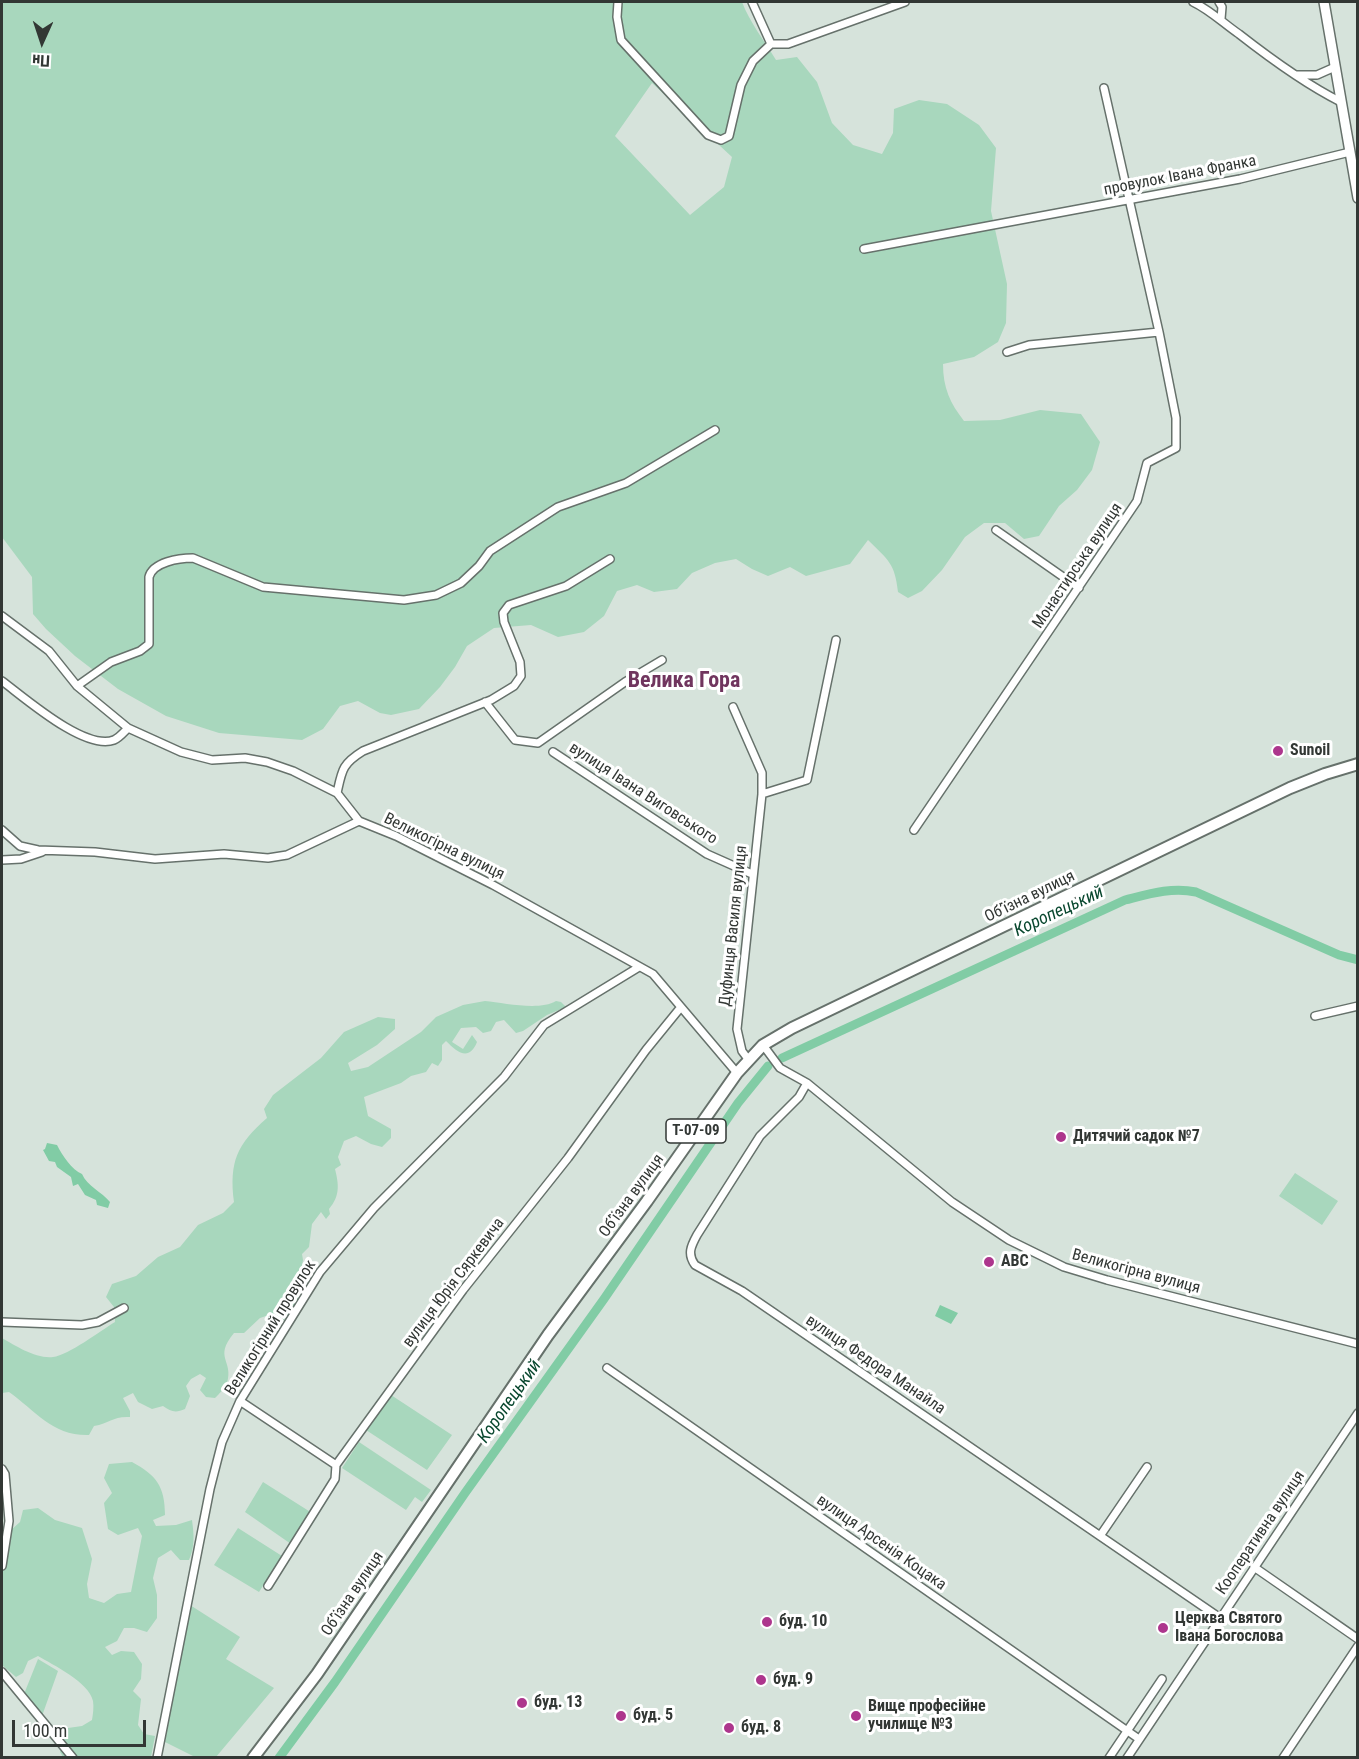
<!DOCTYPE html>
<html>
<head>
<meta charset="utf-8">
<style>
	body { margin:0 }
	#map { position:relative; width:1359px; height:1759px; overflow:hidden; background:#d6e3db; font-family:"Roboto Condensed",sans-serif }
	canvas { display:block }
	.frame { position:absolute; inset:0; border:3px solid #323734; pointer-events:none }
	.north { position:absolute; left:12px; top:12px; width:60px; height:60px; -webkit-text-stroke:4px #fff; paint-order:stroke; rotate:183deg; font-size:16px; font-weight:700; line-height:24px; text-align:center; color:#323734 }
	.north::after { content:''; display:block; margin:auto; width:21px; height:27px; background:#323734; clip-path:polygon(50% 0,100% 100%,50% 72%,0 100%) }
	.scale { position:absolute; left:12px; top:1720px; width:134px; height:27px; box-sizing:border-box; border:3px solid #323734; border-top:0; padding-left:8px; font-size:18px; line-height:21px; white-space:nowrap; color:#323734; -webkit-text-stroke:4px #fff; paint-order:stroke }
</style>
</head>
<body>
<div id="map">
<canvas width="1359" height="1759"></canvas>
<div class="frame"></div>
<div class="north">Пн</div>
<div class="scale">100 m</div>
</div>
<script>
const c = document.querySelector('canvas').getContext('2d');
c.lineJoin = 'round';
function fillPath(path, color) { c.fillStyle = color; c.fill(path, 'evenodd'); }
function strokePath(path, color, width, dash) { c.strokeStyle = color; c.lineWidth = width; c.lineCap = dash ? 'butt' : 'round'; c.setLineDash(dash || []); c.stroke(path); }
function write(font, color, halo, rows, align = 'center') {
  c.font = font + ' "Roboto Condensed",sans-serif'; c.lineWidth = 6; c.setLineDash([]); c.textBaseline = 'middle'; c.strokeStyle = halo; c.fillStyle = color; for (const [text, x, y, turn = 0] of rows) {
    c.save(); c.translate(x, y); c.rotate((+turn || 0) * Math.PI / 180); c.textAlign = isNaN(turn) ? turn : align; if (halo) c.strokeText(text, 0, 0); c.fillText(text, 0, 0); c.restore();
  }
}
const green = new Path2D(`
	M 2,2 L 742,2 C 750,23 764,40 776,60 L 797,57 L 817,82 L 832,123 L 853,145 L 882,154 L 893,133 L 894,109 L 919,100 L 947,104 L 979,125 L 996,148 L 991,211 L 1007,284 L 1006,323 L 998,342 L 974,357 L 943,364 C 943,388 950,403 964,421 L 1000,420 L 1040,410 L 1081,414 L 1100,442 L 1092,470 L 1077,490 L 1059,506 L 1039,536 L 1024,539 L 1005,523 L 984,523 L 965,537 L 942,570 L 922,591 L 908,598 L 898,592 C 895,563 888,560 868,540 L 850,564 L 806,576 L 790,567 L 768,576 L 752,569 L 736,559 L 715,563 L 692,573 L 677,589 L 654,592 L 637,585 L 617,591 L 604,616 L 584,632 L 558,637 L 531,625 L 494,628 L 467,646 L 455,667 L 440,687 L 419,709 L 391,715 L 380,713 L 358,701 L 340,706 L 323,729 L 302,740 L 219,733 L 166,716 L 118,689 L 75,656 L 46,629 L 33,614 L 32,577 L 2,537 ZM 652,83 L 732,157 L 724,187 L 690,215 L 615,136 Z
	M 485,1001 C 504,1003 540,1011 556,1001 L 561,1002 L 566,1007 L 547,1015 L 523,1031 L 516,1033 L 504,1020 L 496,1022 L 491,1031 L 483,1033 L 476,1027 L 461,1028 L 452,1042 L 463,1049 L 472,1035 L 477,1042 C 469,1062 457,1052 446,1041 L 442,1045 L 442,1060 L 438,1066 L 432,1063 L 426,1072 L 411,1076 L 401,1083 L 364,1097 L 368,1116 L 391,1129 L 391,1138 L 382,1147 L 371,1144 L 356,1136 L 344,1141 L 338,1157 L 341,1165 L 335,1169 C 339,1185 340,1196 329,1209 L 330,1214 L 326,1219 L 321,1212 L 312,1224 L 309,1247 L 302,1254 L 303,1260 L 299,1283 L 302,1289 C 297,1304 288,1315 278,1327 L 272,1324 L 266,1316 L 260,1318 L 244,1333 L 234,1333 C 213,1358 234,1360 227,1383 C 225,1388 219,1394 215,1398 L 206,1397 L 200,1390 L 206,1378 L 200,1374 L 191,1379 L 186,1386 L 190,1396 L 185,1409 C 176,1413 171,1412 163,1406 L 152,1409 L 138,1402 L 133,1393 L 123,1398 L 130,1411 L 130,1417 C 113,1416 110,1423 94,1426 L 89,1435 C 52,1436 36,1411 9,1392 L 2,1393 L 2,1338 C 16,1346 36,1359 53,1357 C 69,1355 100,1331 115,1322 L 114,1307 L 106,1297 L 112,1284 L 136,1276 L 158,1257 L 180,1247 L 198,1225 L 223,1213 L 234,1202 C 229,1162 237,1144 267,1118 L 264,1109 L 273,1095 L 321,1058 L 344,1032 L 378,1017 L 395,1019 L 395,1029 L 377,1045 L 348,1063 L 351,1071 L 368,1067 L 421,1032 L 436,1017 L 463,1005 Z
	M 1295,1173 L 1338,1201 L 1322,1225 L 1279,1196 Z
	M 391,1395 L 452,1435 L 427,1470 L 366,1430 Z
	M 359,1442 L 431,1490 L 422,1502 L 415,1497 L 406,1510 L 342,1468 Z
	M 132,1462 C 156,1475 165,1486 165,1515 L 153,1520 L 156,1526 L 176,1525 L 192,1520 C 194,1535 195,1546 189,1560 L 180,1560 L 171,1550 L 158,1558 L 153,1578 L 157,1595 L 157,1618 L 147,1632 L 134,1628 L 124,1628 L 117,1641 L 105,1647 L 112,1655 L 121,1651 L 134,1652 L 142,1664 L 141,1679 L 133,1691 L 141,1699 L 138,1725 L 144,1734 L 155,1736 L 151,1757 L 63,1757 L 60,1752 L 68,1728 L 82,1726 L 92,1720 C 93,1714 94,1707 93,1701 C 89,1682 53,1665 38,1656 L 28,1661 L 23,1673 L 16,1677 L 2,1665 L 2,1538 L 20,1522 L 23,1510 L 38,1508 L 55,1520 L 82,1528 L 92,1559 L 87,1584 L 89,1598 L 104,1603 L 117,1594 L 131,1592 L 142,1536 L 138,1528 L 118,1535 L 108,1529 L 104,1503 L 112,1493 L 104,1478 L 109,1464 Z
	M 263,1482 L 312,1513 L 291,1544 L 245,1512 Z
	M 238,1528 L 282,1556 L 259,1592 L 214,1565 Z
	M 190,1605 L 240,1637 L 226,1659 L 274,1688 L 216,1757 L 195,1757 L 165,1742 Z
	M 38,1659 L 58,1671 L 42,1716 L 24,1694 Z`);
const water = new Path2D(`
	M 47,1143 L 57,1145 C 62,1155 72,1170 82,1174 C 87,1186 102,1192 110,1202 L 108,1208 L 97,1205 L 96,1200 L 85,1195 L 78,1184 L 73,1186 L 71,1177 L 57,1167 L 55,1162 L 49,1161 L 43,1150 L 45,1149 Z
	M 940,1305 L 958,1313 L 951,1324 L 935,1316 Z`);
const canal = new Path2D(`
	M 782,1058 L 1125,900 C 1149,894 1171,887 1196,892 L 1339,955 L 1358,960
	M 279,1758 L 335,1682 L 465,1493 L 604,1299 L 738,1103 L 768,1066`);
const minor = new Path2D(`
	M 618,2 L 617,17 L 621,40 L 708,135 L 721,140 L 729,136 L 741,85 L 753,61 L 771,44
	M 752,2 L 771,44 L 788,44 L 905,2
	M 1193,2 C 1210,10 1223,23 1239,34 C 1271,59 1305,84 1341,102
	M 1219,2 L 1222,7 L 1221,19
	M 1297,75 L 1317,75 L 1335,67
	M 864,249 L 1240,179 L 1350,152
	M 1007,352 L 1029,345 L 1159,332
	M 996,530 L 1079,588
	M 2,616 L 49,651 L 77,686 L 128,728 L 181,752 L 212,760 L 245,758 L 267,762 L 293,771 L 337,793 L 359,821
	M 2,681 C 25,698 85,751 114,740 C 119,738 124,732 128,728
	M 77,686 L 111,662 L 140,651 L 149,644 L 149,577 C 153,562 179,558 193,558 L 263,587 L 404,600 L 436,595 L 461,583 L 479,566 L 490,551 L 558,507 L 626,483 L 715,430
	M 485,702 L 515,740 L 538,743 L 625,682 L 662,660
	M 733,707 L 762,773 L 762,794 L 737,1029 L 742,1051 L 748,1059
	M 553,752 L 707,854 L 752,874
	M 337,793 C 342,770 342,764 363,751 L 491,700 L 514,686 L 521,676 L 520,662 L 504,622 L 503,613 L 509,605 L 566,586 L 610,559
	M 762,794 L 807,780 L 836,640
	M 2,830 L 20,846 L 38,850 L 95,852 L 155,859 L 224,854 L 268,858 L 287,855 L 359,821 L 396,836 L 493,885 L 653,974 L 737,1073
	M 914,830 L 1137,501 L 1147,463 L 1176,448 L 1176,418 L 1159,332 L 1104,88
	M 2,860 L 21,859 L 42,852
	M 1315,1016 L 1358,1006
	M 763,1045 L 780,1068 L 807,1083 L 952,1202 L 1009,1240 L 1064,1267 L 1107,1280 L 1358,1344
	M 807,1083 L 799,1097 L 760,1136 L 697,1235 C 691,1246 687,1254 695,1265 L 742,1291 L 1220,1618
	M 2,1322 L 82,1325 L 98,1322 L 124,1308
	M 607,1368 L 1139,1739
	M 240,1401 L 336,1465
	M 2,1469 L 5,1474 L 9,1521 L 2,1566
	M 1100,1536 L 1147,1467
	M 1254,1567 L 1358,1639
	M 268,1586 L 335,1479 L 336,1465 L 463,1290 L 568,1158 L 646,1050 L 681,1007
	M 2,1672 L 73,1758
	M 157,1758 L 210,1489 L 222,1442 L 240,1401 L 320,1272 L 374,1208 L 504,1077 L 544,1025 L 639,967
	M 1109,1758 L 1162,1679
	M 1127,1758 L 1358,1413
	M 1283,1758 L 1358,1646`);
const tertiary = new Path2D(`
	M 1324,2 L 1358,198`);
const primary = new Path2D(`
	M 253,1758 L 317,1674 L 548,1335 L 647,1201 L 737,1073 L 763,1045 L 792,1028 L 1290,788 L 1325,774 L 1358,764`);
const markers = [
	[1278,751,6,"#ad368d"],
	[1061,1137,6,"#ad368d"],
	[989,1262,6,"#ad368d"],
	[767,1622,6,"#ad368d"],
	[1163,1628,6,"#ad368d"],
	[761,1680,6,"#ad368d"],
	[522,1703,6,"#ad368d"],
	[621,1716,6,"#ad368d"],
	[856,1716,6,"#ad368d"],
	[729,1728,6,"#ad368d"]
];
const shields = [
	[696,1131,60]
];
const shieldNames = [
	["Т-07-09",696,1131]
];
const streetNames = [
	["провулок Івана Франка",1180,176,-11],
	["Монастирська вулиця",1078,566,-56],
	["вулиця Івана Виговського",643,794,33],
	["Великогірна вулиця",444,847,26],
	["Обʼїзна вулиця",1030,897,-26],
	["Дуфинця Василя вулиця",734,926,-84],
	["Обʼїзна вулиця",632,1196,-54],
	["Великогірна вулиця",1136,1272,15],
	["вулиця Юрія Сяркевича",454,1283,-53],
	["Великогірний провулок",271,1328,-58],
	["вулиця Федора Манайла",875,1365,34],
	["Кооперативна вулиця",1261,1533,-56],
	["вулиця Арсенія Коцака",881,1543,35],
	["Обʼїзна вулиця",353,1594,-56]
];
const poiNames = [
	["Sunoil",1290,751],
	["Дитячий садок №7",1073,1137],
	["АВС",1001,1262],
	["Церква Святого",1175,1619],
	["Івана Богослова",1175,1637],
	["буд. 10",779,1622],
	["буд. 9",773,1680],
	["буд. 13",534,1703],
	["Вище професійне",868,1707],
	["училище №3",868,1725],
	["буд. 5",633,1716],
	["буд. 8",741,1728]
];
const waterNames = [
	["Коропецький",1059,912,-25],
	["Коропецький",510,1402,-55]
];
const districtNames = [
	["Велика Гора",684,681]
];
fillPath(green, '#a8d7bd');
fillPath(water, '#81cca5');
strokePath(canal, '#81cca5', 9);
strokePath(minor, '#66716b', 10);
strokePath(tertiary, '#66716b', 12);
strokePath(primary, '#66716b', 14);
strokePath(minor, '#fff', 7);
strokePath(tertiary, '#fff', 9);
strokePath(primary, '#fff', 10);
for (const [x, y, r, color] of markers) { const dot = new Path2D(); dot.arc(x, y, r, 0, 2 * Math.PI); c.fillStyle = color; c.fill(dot); strokePath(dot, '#fff', 2); }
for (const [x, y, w] of shields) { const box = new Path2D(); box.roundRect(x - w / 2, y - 12, w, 24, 4.5); c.fillStyle = '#fff'; c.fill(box); strokePath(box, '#323734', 1.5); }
write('bold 15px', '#323734', null, shieldNames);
write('16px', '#323734', '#fff', streetNames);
write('bold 16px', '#323734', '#fff', poiNames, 'left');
write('italic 18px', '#08472e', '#fff', waterNames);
write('bold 22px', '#70355e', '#fff', districtNames);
</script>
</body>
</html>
